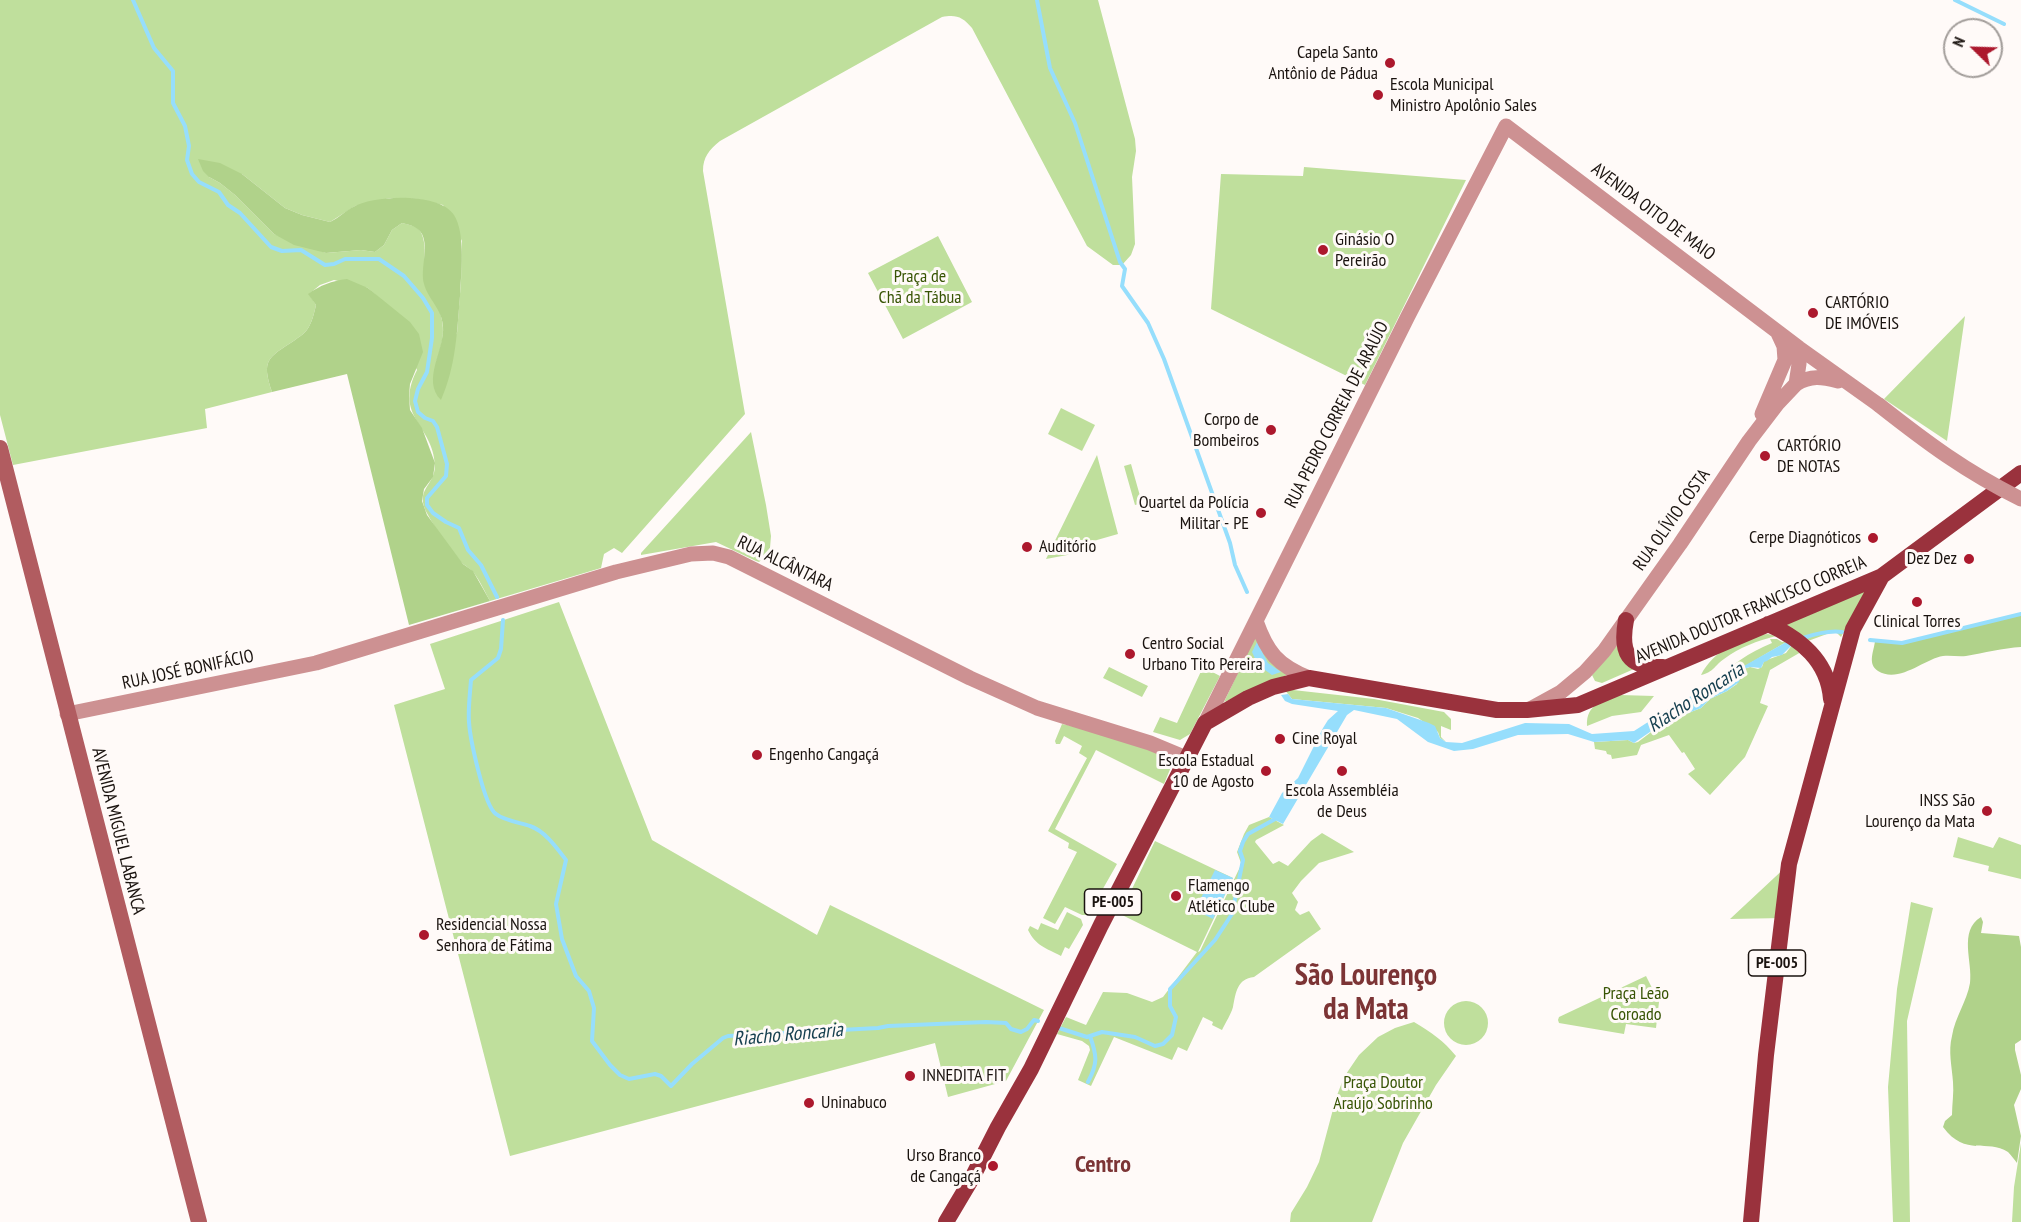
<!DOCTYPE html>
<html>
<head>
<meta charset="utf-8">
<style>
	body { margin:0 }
	#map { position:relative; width:2021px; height:1222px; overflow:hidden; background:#fffaf8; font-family:"PT Sans Narrow",sans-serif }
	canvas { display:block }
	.north { position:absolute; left:1943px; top:18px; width:60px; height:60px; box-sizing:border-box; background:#fffaf8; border:2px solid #a39e9b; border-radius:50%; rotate:293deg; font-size:16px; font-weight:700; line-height:24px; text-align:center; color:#1a130f }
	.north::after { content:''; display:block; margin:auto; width:21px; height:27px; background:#ac182d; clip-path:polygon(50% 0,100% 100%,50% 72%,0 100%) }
</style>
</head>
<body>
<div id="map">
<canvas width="2021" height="1222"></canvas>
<div class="north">N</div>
</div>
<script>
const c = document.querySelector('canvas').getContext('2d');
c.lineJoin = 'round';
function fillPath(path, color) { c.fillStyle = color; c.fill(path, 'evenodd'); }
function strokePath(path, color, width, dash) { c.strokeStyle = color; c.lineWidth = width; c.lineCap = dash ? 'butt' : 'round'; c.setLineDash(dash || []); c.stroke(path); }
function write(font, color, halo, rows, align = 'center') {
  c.font = font + ' "PT Sans Narrow",sans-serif'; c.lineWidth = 6; c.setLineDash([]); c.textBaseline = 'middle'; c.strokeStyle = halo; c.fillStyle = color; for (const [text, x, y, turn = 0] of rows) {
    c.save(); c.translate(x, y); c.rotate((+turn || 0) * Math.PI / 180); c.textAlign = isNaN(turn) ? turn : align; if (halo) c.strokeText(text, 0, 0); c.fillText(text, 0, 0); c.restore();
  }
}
const green = new Path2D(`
	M 0,0 L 1098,0 L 1135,139 L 1136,151 L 1132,177 L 1135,244 L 1131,255 L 1122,265 L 1113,265 L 1087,246 L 972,28 C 963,17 956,14 942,17 L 720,141 C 709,150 703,157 703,171 L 745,414 L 622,553 L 614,548 L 604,554 L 601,568 L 490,601 C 485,592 480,581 474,573 C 471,569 467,567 463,564 C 450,551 437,531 428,515 C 413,489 435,487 435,465 C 433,424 393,417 417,370 L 386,304 L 368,288 L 334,280 L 320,285 L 309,294 L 316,305 C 314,313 312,324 306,331 C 303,335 298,337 295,340 C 268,358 261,359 272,392 L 205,409 L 207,428 L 13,465 L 0,415 ZM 242,174 L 285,208 L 302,215 L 330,222 L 355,206 L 390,198 L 418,199 L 443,205 L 462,241 L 461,281 L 457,333 L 436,363 C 443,342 447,327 437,305 C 434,299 427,292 425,285 C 421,270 431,237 416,227 C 412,225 406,224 402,223 L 392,230 L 384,245 L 375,252 L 361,250 L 326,253 L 274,234 L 235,195 L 220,183 L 209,177 Z
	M 1304,167 L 1466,180 L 1365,385 L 1211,309 L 1221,174 L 1303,176 Z
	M 938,236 L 972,302 L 903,339 L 868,273 Z
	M 1965,316 L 1947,441 L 1884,399 Z
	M 1061,408 L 1095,425 L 1082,451 L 1048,434 Z
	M 751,432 L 766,505 L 771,536 L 770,548 L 768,554 L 759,562 L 756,561 L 716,542 L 641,555 L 641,553 Z
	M 1097,455 L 1118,534 L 1076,546 L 1078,553 L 1046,559 Z
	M 1131,464 L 1142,503 L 1135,505 L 1124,466 Z
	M 1873,579 L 1841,637 L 1835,631 L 1808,641 L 1779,619 Z
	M 559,602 L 652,840 L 817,935 L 830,905 L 1044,1010 L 1006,1081 L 948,1097 L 935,1043 L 510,1156 L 394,705 L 445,689 L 430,644 Z
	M 1768,634 L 1776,636 C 1757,641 1740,647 1724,659 C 1714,666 1714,672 1701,675 C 1713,651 1742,636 1768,634 Z
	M 1256,635 L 1289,674 L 1224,702 Z
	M 1770,639 L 1777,639 L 1782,642 L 1788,641 L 1716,683 C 1730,664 1749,653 1772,643 Z
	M 1618,644 L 1634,669 L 1602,683 L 1595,681 L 1592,675 Z
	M 1792,645 L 1801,652 L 1770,670 L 1760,703 L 1768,706 L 1745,757 L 1710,795 L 1688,774 L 1695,769 L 1684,752 L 1682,753 L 1669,735 L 1641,745 L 1637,755 L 1612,759 L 1611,755 L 1607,754 L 1606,751 L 1595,749 L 1594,742 L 1628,740 L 1634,743 L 1638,742 L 1663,723 L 1701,708 L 1710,699 L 1727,691 L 1737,684 L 1743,669 L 1750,667 L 1758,669 L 1762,667 L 1764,661 L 1786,653 Z
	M 1109,667 L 1148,686 L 1142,697 L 1103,678 Z
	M 1203,667 L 1220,676 L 1190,734 L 1180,740 L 1153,732 L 1160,717 L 1177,723 Z
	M 1284,689 L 1374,699 L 1444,712 L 1451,719 L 1451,730 L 1441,726 L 1441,737 L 1446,742 L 1440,738 L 1438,732 L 1418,718 L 1386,708 L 1292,699 Z
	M 1620,695 L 1654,696 L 1641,712 L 1612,716 L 1587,726 C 1586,703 1603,702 1620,695 Z
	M 1062,724 L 1114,734 L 1162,754 L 1171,767 L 1164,784 L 1096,750 L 1055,829 L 1117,864 L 1088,915 L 1082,915 L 1065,907 L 1055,924 L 1043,918 L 1077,852 L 1068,848 L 1069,843 L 1048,831 L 1087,758 L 1079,753 L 1082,746 L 1064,736 L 1060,744 L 1056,744 L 1055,741 Z
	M 1269,817 L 1284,825 L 1256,840 L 1255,842 L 1273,864 L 1279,861 L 1288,866 L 1311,841 L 1322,833 L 1354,852 L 1319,863 L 1301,881 L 1292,893 L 1298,902 L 1295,910 L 1300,915 L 1309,911 L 1321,929 L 1254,977 C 1237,979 1236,992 1233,1007 C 1231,1014 1226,1022 1222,1030 L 1212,1025 L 1213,1022 L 1203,1017 L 1187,1051 L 1178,1047 L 1172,1060 L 1114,1037 L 1091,1086 L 1078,1080 L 1090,1050 L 1089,1046 L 1082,1041 L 1057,1034 L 1066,1017 L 1086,1025 L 1103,992 L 1127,993 L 1152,1002 L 1163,997 L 1197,952 L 1120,914 L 1155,841 L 1233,878 L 1198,952 L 1200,951 L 1240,867 L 1241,863 L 1237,852 L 1244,834 L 1249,825 Z
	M 1958,837 L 1993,848 L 1999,837 L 2021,845 L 2021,879 L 1988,871 L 1989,866 L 1953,857 Z
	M 1789,864 L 1783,918 L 1730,919 Z
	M 1911,902 L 1933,908 L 1907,1021 L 1910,1222 L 1893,1222 L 1888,1087 L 1897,989 Z
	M 1067,912 L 1081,919 L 1083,925 L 1069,949 L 1065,947 L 1061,956 C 1046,948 1036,946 1028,930 L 1030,926 L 1038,930 L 1041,923 L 1058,930 Z
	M 1646,976 L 1659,1002 L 1656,1028 L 1626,1024 L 1624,1034 L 1559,1023 L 1558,1020 L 1559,1017 Z
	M1444 1023a22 22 0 1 1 44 0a22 22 0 1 1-44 0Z
	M 1414,1022 C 1431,1032 1444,1041 1456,1056 L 1436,1085 L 1403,1143 L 1372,1222 L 1290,1222 L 1291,1213 L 1307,1187 L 1319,1162 L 1336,1098 L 1344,1077 L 1359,1055 L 1378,1037 L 1395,1028 Z
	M 2021,1143 L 2021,1222 L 2012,1222 L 2014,1187 Z`);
const forest = new Path2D(`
	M 198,159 L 220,163 L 242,174 L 285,208 L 302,215 L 330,222 C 339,218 345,211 353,207 C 374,195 439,192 454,215 C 466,234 461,274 460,296 C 457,332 456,366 441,400 C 421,380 445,350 443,326 C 442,309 428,299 424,284 C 420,269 429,248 422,234 C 417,226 410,225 402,223 L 392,230 L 384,245 L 375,252 L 361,250 L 326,253 L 294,245 L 274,234 L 235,195 L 220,183 L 209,177 L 203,171 Z
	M 347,279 L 368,288 L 410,322 L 419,334 L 423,352 L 410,384 L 409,396 L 410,410 L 422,428 L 435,463 L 433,477 L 424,489 L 422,501 L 427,515 L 463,564 L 473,571 L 490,601 L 409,625 L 347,374 L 272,392 C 261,359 268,358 295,340 C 298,337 303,335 306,331 C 312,324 314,313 316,305 L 308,294 C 321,285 331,281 347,279 Z
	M 2021,614 L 2021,647 C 2003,648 1984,653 1966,656 C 1958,657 1951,655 1943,656 C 1924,659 1899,684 1878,671 C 1867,664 1874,651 1875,641 L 1902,643 Z
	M 1981,917 L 1983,922 L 1981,933 L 2019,936 L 2021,947 L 2021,1040 L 2015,1044 L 2015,1050 L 2021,1075 L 2021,1089 L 2014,1105 L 2021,1136 L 2017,1163 C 2014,1159 2011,1155 2008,1152 C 1987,1138 1966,1158 1943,1127 L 1945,1121 L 1952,1115 C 1952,1104 1954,1093 1953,1082 C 1952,1067 1948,1051 1952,1036 C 1955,1017 1967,1001 1970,983 C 1973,962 1958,931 1981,917 Z`);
const water = new Path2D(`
	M 1788,641 L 1792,645 L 1782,655 L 1772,657 L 1767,661 L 1764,662 L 1761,668 L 1750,667 L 1743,669 L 1739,682 L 1727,691 L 1710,699 L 1701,708 L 1663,723 L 1634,743 L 1628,740 L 1594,742 L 1568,734 L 1518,735 L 1473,749 L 1454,751 L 1428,742 L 1397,719 L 1354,710 L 1347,715 L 1283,824 L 1269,817 L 1282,793 L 1298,778 L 1323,728 L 1328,720 L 1338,711 L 1292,704 L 1285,701 L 1281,695 L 1288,694 L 1292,699 L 1386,708 L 1429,723 L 1435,726 L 1440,738 L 1446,742 L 1462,743 L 1525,723 L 1569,724 L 1592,734 L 1634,731 L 1670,708 Z
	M 1257,642 L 1268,663 L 1281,672 L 1272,675 L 1258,665 L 1252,652 Z
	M 1215,870 L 1233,878 L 1213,919 L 1195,910 Z`);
const stream = new Path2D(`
	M 133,0 L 154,48 L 173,71 L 173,103 L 185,126 L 189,146 L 187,160 L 192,174 L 199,182 L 219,192 L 228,205 L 240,213 L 271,247 L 282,251 L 301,250 L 325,265 L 334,264 L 345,259 L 379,259 L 404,276 L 423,298 L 432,313 L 432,338 L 427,372 L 418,389 L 415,401 L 418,412 L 425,418 L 433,421 L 437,427 L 447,464 L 446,476 L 427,498 L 427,505 L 433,513 L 446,522 L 459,528 L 468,550 L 481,565 L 497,597
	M 1037,0 L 1050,68 L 1075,123 L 1120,262 L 1125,269 L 1122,286 L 1148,323 L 1164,359 L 1230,543 L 1235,565 L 1247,592
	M 1955,0 L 2004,24
	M 503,620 L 501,649 L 498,658 L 471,680 C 470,694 468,708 469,722 C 470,738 484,806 496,814 C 503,820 521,823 530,826 C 545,831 557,848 566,860 L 556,904 L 562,939 L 576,976 L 589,991 L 594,1008 L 592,1041 L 610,1065 L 620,1075 L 629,1079 L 655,1074 L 661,1076 L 671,1086 L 692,1064 L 723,1038 L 728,1036 L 878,1028 L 888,1026 L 986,1022 L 1006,1023 L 1011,1029 L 1021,1032 L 1027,1029 L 1034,1020 L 1038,1021
	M 1803,638 C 1815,634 1829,630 1842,632
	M 1870,640 L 1902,643 L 2021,614
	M 1059,1028 L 1087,1037 L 1102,1032 L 1135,1037 L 1155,1046 L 1163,1044 L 1172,1035 L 1176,1017 L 1170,1006 L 1170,989 L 1215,940 L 1232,914 L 1243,860 L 1240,851 L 1243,842 L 1248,834 L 1277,818
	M 1088,1082 C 1098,1063 1097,1056 1090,1036`);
const tertiary = new Path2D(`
	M 1796,384 C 1811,375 1822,377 1838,381
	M 1762,414 L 1785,360 L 1784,346 L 1778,333
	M 1256,621 C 1267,652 1277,665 1309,678
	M 1530,709 L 1561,692 L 1585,672 L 1604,651 L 1680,544 L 1749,441 L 1778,403 L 1796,384 L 1799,364 L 1799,348
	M 67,714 L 316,663 L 616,572 L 691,554 L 713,553 L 729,557 L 970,678 L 1037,708 L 1150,743 L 1186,758
	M 1205,723 L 1408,316 L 1506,126 L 1799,348 L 1879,405`);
const secondary = new Path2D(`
	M 0,448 L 199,1222`);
const primary = new Path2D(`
	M 1626,620 C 1620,652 1627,668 1663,667
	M 1768,624 C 1801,639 1828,661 1831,699
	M 946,1222 L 971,1180 L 998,1127 L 1031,1069 L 1101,925 L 1205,723 L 1248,698 L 1273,687 L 1309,678 L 1497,710 L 1527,710 L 1578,705 L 1882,576 L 2021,473
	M 1751,1222 L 1766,1055 L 1789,864 L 1853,629 L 1882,576`);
const tertiaryBridge = new Path2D(`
	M 1879,405 C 1926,442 1966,472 2021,499`);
const markers = [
	[1390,63,6,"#ac182d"],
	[1378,95,6,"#ac182d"],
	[1323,250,6,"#ac182d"],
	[1813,313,6,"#ac182d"],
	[1271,430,6,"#ac182d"],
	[1765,456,6,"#ac182d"],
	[1261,513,6,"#ac182d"],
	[1873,538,6,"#ac182d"],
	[1027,547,6,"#ac182d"],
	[1969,559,6,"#ac182d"],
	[1917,602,6,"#ac182d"],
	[1130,654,6,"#ac182d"],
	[1280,739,6,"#ac182d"],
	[757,755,6,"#ac182d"],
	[1266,771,6,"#ac182d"],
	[1342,771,6,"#ac182d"],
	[1987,811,6,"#ac182d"],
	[1176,896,6,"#ac182d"],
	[424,935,6,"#ac182d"],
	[910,1076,6,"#ac182d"],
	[809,1103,6,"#ac182d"],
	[993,1166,6,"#ac182d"]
];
const shields = [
	[1113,902,57],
	[1777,963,57]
];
const shieldNames = [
	["PE-005",1113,902],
	["PE-005",1777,963]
];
const poiNames = [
	["Capela Santo",1378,53,"right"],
	["Antônio de Pádua",1378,74,"right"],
	["Escola Municipal",1390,85],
	["Ministro Apolônio Sales",1390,106],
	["Ginásio O",1335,240],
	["Pereirão",1335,261],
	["CARTÓRIO",1825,303],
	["DE IMÓVEIS",1825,324],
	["Corpo de",1259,420,"right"],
	["Bombeiros",1259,441,"right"],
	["CARTÓRIO",1777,446],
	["DE NOTAS",1777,467],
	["Quartel da Polícia",1249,503,"right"],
	["Militar - PE",1249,524,"right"],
	["Cerpe Diagnóticos",1861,538,"right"],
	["Auditório",1039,547],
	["Dez Dez",1957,559,"right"],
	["Clinical Torres",1917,622,"center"],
	["Centro Social",1142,644],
	["Urbano Tito Pereira",1142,665],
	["Cine Royal",1292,739],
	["Engenho Cangaçá",769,755],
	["Escola Estadual",1254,761,"right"],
	["10 de Agosto",1254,782,"right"],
	["Escola Assembléia",1342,791,"center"],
	["de Deus",1342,812,"center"],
	["INSS São",1975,801,"right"],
	["Lourenço da Mata",1975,822,"right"],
	["Flamengo",1188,886],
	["Atlético Clube",1188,907],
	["Residencial Nossa",436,925],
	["Senhora de Fátima",436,946],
	["INNEDITA FIT",922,1076],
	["Uninabuco",821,1103],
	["Urso Branco",981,1156,"right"],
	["de Cangaçá",981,1177,"right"]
];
const streetNames = [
	["AVENIDA OITO DE MAIO",1653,212,37],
	["RUA PEDRO CORREIA DE ARAÚJO",1337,415,-63],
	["RUA OLÍVIO COSTA",1672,520,-55],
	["RUA ALCÂNTARA",785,564,26],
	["AVENIDA DOUTOR FRANCISCO CORREIA",1751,610,-23],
	["RUA JOSÉ BONIFÁCIO",188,670,-12],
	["AVENIDA MIGUEL LABANCA",118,831,76]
];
const parkNames = [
	["Praça de",920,277],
	["Chã da Tábua",920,298],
	["Praça Leão",1636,994],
	["Coroado",1636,1015],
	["Praça Doutor",1383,1083],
	["Araújo Sobrinho",1383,1104]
];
const waterNames = [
	["Riacho Roncaria",1696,698,-33],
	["Riacho Roncaria",788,1035,-5]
];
const districtNames = [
	["Centro",1103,1165]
];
const townNames = [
	["São Lourenço",1366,976],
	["da Mata",1366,1010]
];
fillPath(green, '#bfdf9c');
fillPath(forest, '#b0d28a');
fillPath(water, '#96defc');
strokePath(stream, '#96defc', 4);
strokePath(tertiary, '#cd9192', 15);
strokePath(secondary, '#b15c60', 16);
strokePath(primary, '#9a323d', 16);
strokePath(tertiaryBridge, '#cd9192', 15);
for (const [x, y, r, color] of markers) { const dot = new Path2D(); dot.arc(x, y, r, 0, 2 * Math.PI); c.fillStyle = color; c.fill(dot); strokePath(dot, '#fffaf8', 2); }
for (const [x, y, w] of shields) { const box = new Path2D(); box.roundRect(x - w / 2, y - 13, w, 26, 4.5); c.fillStyle = '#fffaf8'; c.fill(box); strokePath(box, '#1a130f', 1.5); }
write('bold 16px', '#1a130f', null, shieldNames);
write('18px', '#1a130f', '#fffaf8', poiNames, 'left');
write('18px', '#1a130f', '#fffaf8', streetNames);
write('18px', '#375404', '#fffaf8', parkNames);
write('italic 20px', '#174050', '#fffaf8', waterNames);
write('bold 24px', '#7c3435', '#fffaf8', districtNames);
write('bold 30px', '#7c3435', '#fffaf8', townNames);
</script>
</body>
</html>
